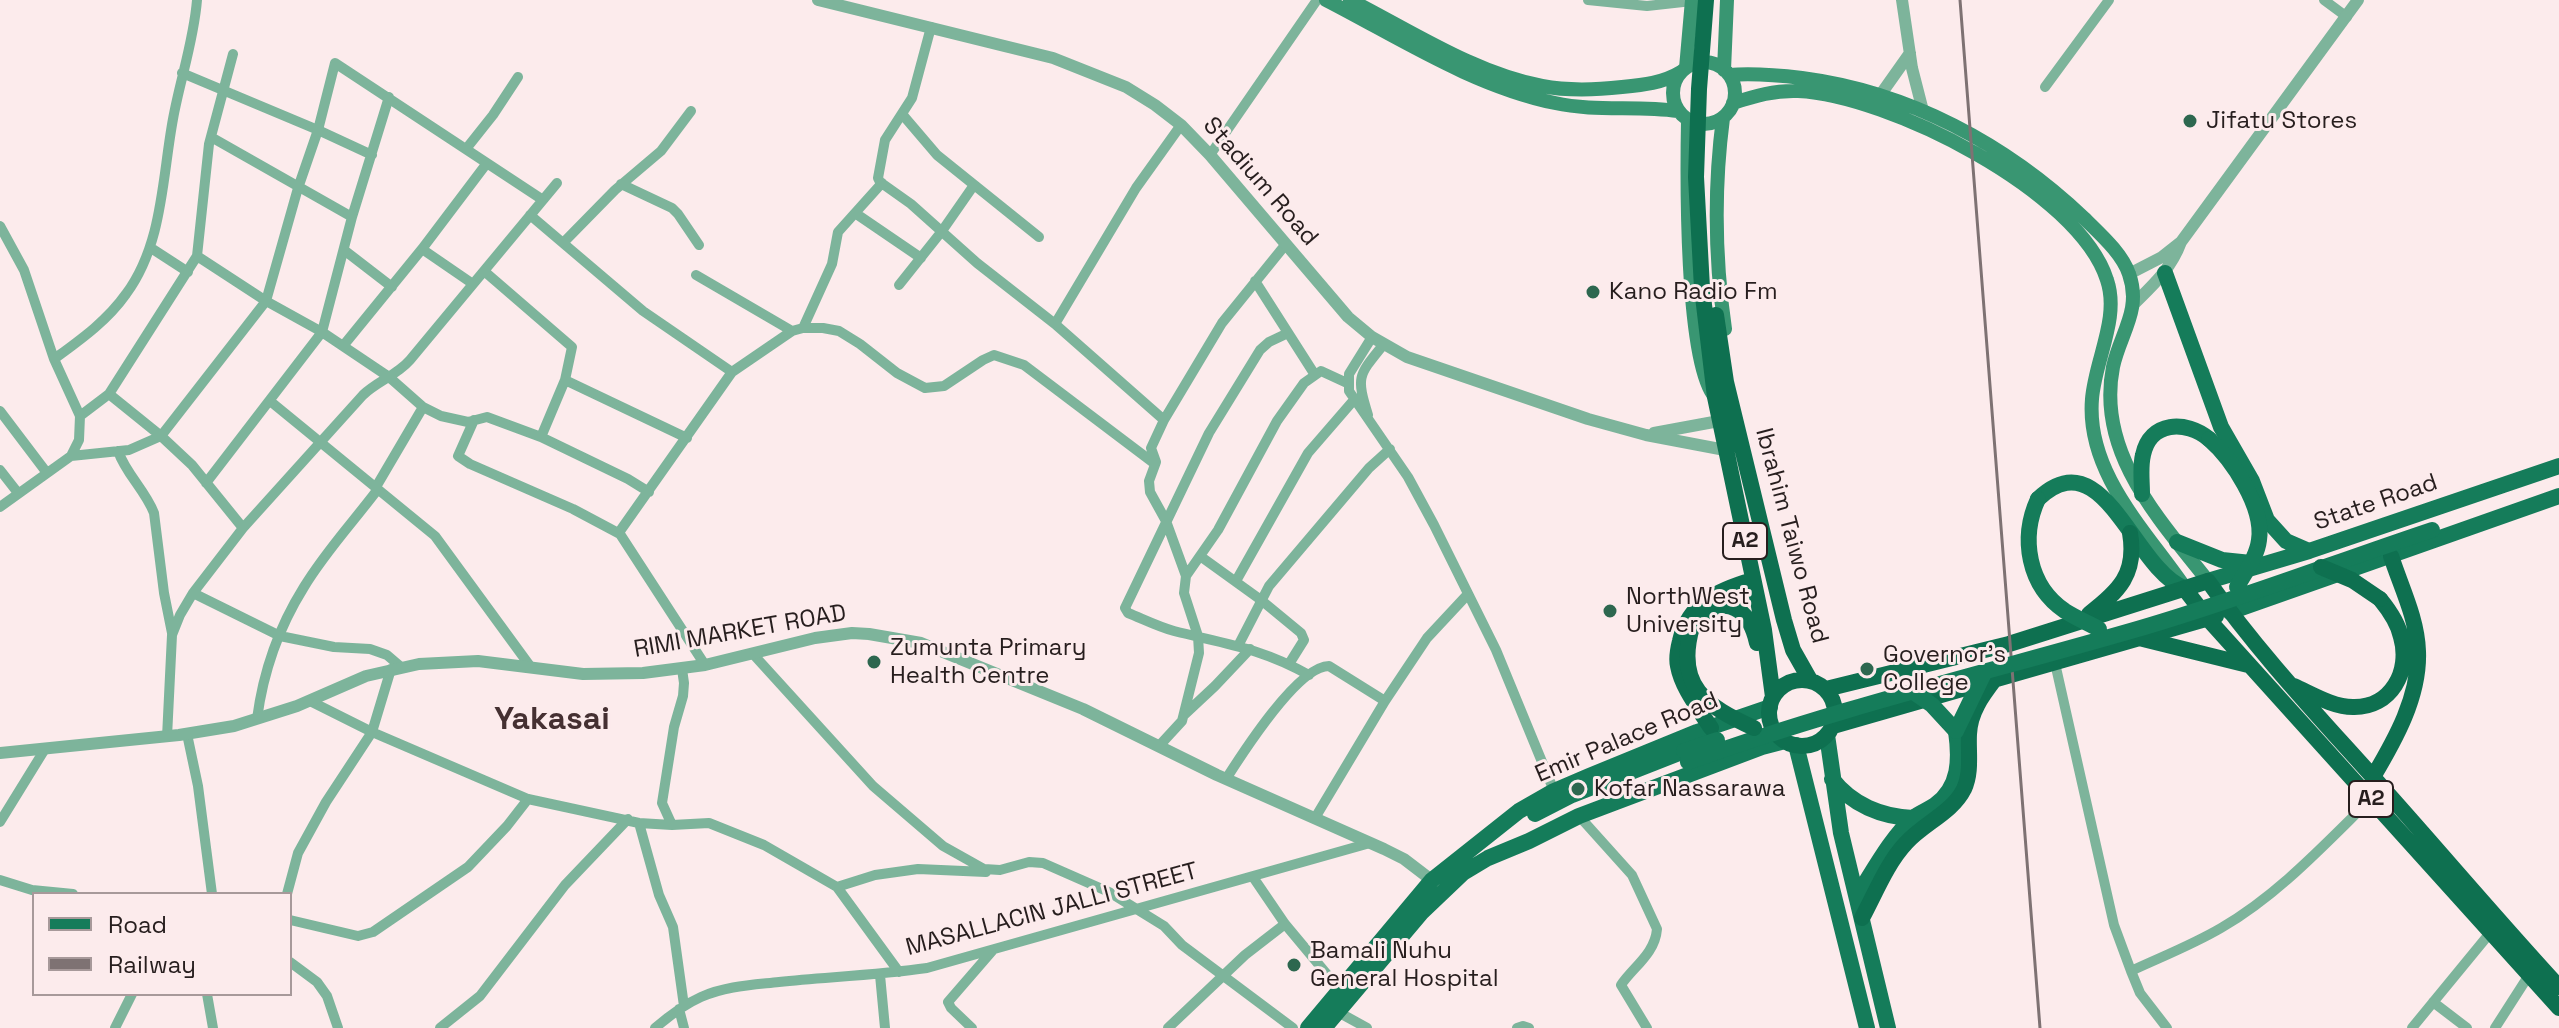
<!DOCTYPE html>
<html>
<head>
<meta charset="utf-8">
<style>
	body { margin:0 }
	#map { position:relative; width:2559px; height:1028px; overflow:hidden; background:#fcebec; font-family:"Space Grotesk",sans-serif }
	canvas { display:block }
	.legend { position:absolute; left:32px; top:892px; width:260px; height:104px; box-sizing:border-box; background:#fcebec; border:2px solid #a7999a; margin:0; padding:10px 14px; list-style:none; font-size:24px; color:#271e1e }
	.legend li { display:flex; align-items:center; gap:16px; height:40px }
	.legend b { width:40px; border:2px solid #a7999a }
</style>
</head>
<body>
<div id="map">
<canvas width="2559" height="1028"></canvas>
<ul class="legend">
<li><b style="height:10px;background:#157c5a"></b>Road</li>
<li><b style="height:10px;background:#7e7273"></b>Railway</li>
</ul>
</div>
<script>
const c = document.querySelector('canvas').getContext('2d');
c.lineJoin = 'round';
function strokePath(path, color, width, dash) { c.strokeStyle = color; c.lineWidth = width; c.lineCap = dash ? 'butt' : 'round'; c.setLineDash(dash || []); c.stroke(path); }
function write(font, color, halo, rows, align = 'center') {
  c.font = font + ' "Space Grotesk",sans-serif'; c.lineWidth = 6; c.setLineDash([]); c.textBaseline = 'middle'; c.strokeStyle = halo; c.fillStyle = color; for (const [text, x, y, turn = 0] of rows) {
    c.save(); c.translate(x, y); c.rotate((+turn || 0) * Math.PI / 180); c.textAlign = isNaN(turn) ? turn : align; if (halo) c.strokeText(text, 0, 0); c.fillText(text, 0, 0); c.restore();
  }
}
const minor = new Path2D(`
	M 1588,0 L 1647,6 L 1692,1
	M 2324,0 L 2347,17
	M 931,27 L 912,98 L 885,140 L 878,178 L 880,182 L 911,204 L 977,263 L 1055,324 L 1164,420
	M 182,73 L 318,130 L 372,155
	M 2045,87 L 2109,0
	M 902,114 L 937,155 L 1039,237
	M 211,137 L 352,217
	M 466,149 L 493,115 L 518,77
	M 1210,155 L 1317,0
	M 621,184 L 672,208 L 678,214 L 699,245
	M 855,213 L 921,258
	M 530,215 L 643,311 L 732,372
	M 0,226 L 24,270 L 54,359 L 80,416 L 79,440 L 71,456
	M 563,243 L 615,190 L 661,151 L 691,111
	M 151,248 L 188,272
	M 422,249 L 473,284
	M 344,250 L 392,287
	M 197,256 L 266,301 L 322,332 L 389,377 L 423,407 L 441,416 L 468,422 L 487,417 L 541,437 L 628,479 L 649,492
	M 484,271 L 572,347 L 565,380 L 541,437
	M 696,275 L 792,331
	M 1255,281 L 1315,375
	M 899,285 L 942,231 L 974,185
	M 1055,324 L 1136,188 L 1181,125
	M 803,328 L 832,264 L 838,232 L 882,183
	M 1288,333 L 1269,342 L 1260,350 L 1209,433 L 1125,608 L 1128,613 C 1143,619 1159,627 1174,631 C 1226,644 1261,648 1309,675
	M 1372,337 L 1349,374 L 1349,391 L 1408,477 L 1434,525 L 1496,650 L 1554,791
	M 343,346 L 422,249 L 487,163
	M 54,359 C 80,340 107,321 126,294 C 163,244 162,178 173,119 C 180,80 194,40 197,0
	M 565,380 L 687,438
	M 109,394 L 161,436 L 192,465 L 243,528
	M 270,401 L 435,536 L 530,666
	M 0,411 L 47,473
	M 1368,415 C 1356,376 1358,376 1384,344
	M 80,416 L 109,394 L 197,256 L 209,144 L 233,54
	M 474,420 L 458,456 L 470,464 L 573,509 L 620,534 L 705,665
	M 118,451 C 126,474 145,490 154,513 L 164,593 L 172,633
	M 0,470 L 18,493
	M 206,483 L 322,332 L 352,217 L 389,97
	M 376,487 L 423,407
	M 0,507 L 71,456 L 129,450 L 161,436 L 266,301 L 298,188 L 318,130 L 335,63 L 543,200
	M 620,534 L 620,531 L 732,372 L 792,331 L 803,328 L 823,328 L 839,331 L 860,344 L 897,373 L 925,388 L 944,386 L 983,360 L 994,355 L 1024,365 L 1155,464
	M 1200,556 L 1261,600 L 1301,633 L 1304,640 L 1289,664
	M 1186,576 L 1166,521 L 1150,492 L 1149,481 L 1156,462 L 1151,448 L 1164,420 L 1222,323 L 1286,244
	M 1236,581 L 1308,453 L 1353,401
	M 193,593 L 280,636 L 334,647 L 370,649 L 387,655 L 401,667
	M 1238,646 L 1269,586 L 1369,468 L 1390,449
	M 753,654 L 873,786 L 943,846 L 984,869 L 1000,870 L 1029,862 L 1043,863 L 1109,892 L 1164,926 L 1182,945 L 1293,1028
	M 2055,663 L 2114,925 L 2131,971
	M 310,701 L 372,732 L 528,799 L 639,823 L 672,825 L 709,823 L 764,845 L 837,887 L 899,972
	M 1184,715 L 1215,686 L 1250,649
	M 257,719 C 263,673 279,627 304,587 C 325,552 354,521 378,489
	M 187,734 L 198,786 L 212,894
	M 167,737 L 172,635 L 180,615 L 193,593 L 243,528 L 363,395 C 378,381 397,375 410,360 L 557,183
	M 1159,746 L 1182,721 L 1199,653 L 1198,636 L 1184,593 L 1186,576 L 1218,530 L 1277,421 L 1304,383 L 1321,371 L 1347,383
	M 1226,779 C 1242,754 1298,666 1329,666 L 1385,701
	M 1579,816 L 1632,875 L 1657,929 C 1655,954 1633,967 1621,985 L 1647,1028
	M 1315,818 L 1385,701 L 1427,638 L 1468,594
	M 0,822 L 45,749
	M 639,823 L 659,895 L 673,927 L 684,1006
	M 672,825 L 662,803 L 674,727 L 683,696 L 684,683 L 682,669
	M 1253,877 L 1285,924 L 1340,990
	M 0,880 L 32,890 L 73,894
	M 837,887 L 875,875 L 918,869 L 986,872
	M 287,894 L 298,853 L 326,802 L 372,732 L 391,669
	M 290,920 L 358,936 L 373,932 L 468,867 L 507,826 L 528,799
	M 290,962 L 317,982 L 327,996 L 338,1028
	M 880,975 L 885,1028
	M 207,994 L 213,1028
	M 2433,1002 L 2467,1028
	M 679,1009 L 684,1028
	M 1338,1012 L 1367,1028
	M 115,1028 L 132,994
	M 440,1028 L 480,996 L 565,885 L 628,819
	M 655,1028 C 669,1016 683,1005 701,997 C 726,986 752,985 779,982 C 829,977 878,975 927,968 L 1370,843
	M 972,1028 L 951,1008 L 948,1002 L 993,950
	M 1168,1028 L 1245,955 L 1285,924
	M 1517,1028 L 1523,1026 L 1529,1028
	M 2167,1028 L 2140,993 L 2131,971 C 2161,957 2192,945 2221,928 C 2278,895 2324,845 2371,799
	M 2412,1028 L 2490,933
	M 2495,1028 L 2529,975`);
const tertiary = new Path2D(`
	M 818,0 L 1053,58 L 1126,87 L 1155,105 L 1181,125 L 1210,155 L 1348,317 L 1372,337 L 1407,357 L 1588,419 L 1646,435 L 1725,450
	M 1902,0 L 1912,68 L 1923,111
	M 1881,94 L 1910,53
	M 2129,274 L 2162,257 L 2181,242
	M 2134,304 C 2154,284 2171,269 2181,242 L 2358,0
	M 1654,433 L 1719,421
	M 0,753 L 179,735 L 234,726 L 297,706 L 366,676 L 419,664 L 478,661 L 583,674 L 643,673 L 705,665 L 815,638 L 852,633 L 869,634 L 921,643 L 1083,709 L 1217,775 L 1384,849 L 1404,859 L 1438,885`);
const secondary = new Path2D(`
	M 1326,0 C 1400,38 1473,86 1555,103 C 1595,112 1637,105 1678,111
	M 1350,0 C 1411,31 1474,73 1542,86 C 1568,91 1595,90 1622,87 C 1643,85 1663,83 1681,72
	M1673 93a31 31 0 1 1 62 0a31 31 0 1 1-62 0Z
	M 1686,68 L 1692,0
	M 1724,70 L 1727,0
	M 1729,75 C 1753,73 1777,75 1802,78 C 1909,92 2006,144 2084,218 C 2100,234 2122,253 2129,274 C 2142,310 2120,334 2113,367 C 2096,453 2160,520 2208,581
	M 1733,103 C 1755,96 1775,90 1798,91 C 1888,95 2079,191 2107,280 C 2120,318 2095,360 2092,399 C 2086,472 2145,530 2183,585
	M 1723,118 C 1714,187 1715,260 1725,329
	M 1688,121 C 1687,172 1685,363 1715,397`);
const primary = new Path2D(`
	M 2165,273 L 2221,427 L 2252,481 L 2267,520 L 2286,541 L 2309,551
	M 2142,494 C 2142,481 2140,467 2143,455 C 2150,421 2186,420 2209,439
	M 2038,499 C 2103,437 2133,568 2184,588
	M 2177,542 L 2222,560 L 2251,563
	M 2208,581 L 2309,551 L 2559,466
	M 2230,612 L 2559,496
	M 1827,735 L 1841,833 L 1888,1028
	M 1796,745 L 1867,1028
	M 1832,779 C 1852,805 1882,817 1913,818
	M 1535,814 L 1572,795 L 1684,751
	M 1857,896 C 1872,873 1892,836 1913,818 C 1919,813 1928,810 1935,805 C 1960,787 1960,759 1956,731
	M 1308,1028 L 1432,880 L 1519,811 L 1554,791 L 1589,776 L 1697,732 L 1770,707
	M 1324,1028 L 1421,913 L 1463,873 L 1488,858 L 1529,841 L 1579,816 L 1762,747 L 1785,741`);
const trunk = new Path2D(`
	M 1702,288 L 1715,397 L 1764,630 L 1773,697
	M 1716,315 L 1726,382 L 1784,620 L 1793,650 L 1810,680
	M 2184,588 L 2208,619 L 2559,1008
	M 2089,614 C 2119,591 2137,574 2130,533
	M 1698,619 C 1726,592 1750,610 1757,643
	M 2143,639 L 2248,665
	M1769 713a33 33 0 1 1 66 0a33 33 0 1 1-66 0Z
	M 2294,686 C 2312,694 2333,707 2353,707 C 2391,708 2411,671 2401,637 C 2398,623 2389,610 2380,599
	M 1826,689 L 2009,644 L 2208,581 C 2262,658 2327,725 2389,795 C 2446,859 2501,924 2559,987
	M 1833,726 L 2216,616
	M 1711,728 C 1699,709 1682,688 1678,666 C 1676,658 1678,649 1680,641 C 1688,603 1719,590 1753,580
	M 2373,777 C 2395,740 2420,696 2418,651 C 2417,618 2401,587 2391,556
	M 1862,918 C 1875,894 1887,863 1906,843 C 1924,823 1952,813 1964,789 C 1972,772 1968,752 1969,734 C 1970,712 1982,696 1995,679`);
const rail = new Path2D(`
	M 1960,0 L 2040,1028`);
const primaryBridge = new Path2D(`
	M 2209,439 C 2232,459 2264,507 2259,540 C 2257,557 2245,572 2237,587
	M 2038,499 C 2020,538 2028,586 2065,611 C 2076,618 2088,623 2099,629
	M 1912,691 L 1932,705 L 1956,731 L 1985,671
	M 1684,751 L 1717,740
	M 1688,762 C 1834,709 1985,673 2134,630 C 2235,601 2333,563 2432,530`);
const trunkBridge = new Path2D(`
	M 1702,288 L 1696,177 L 1699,89 L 1706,0
	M 2321,567 L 2352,580 L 2380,599
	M 1692,627 C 1675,686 1706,706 1754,728`);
const markers = [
	[2190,121,8,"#2d674f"],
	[1593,292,8,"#2d674f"],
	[1610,611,8,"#2d674f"],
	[874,662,8,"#2d674f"],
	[1867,669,8,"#2d674f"],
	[1578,789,8,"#2d674f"],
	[1294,965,8,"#2d674f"]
];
const shields = [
	[1745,541,44],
	[2371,799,44]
];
const shieldNames = [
	["A2",1745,541],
	["A2",2371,799]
];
const poiNames = [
	["Jifatu Stores",2206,121],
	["Kano Radio Fm",1609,292],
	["NorthWest",1626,597],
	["University",1626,625],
	["Zumunta Primary",890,648],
	["Health Centre",890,676],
	["Governor's",1883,655],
	["College",1883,683],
	["Kofar Nassarawa",1594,789],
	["Bamali Nuhu",1310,951],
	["General Hospital",1310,979]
];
const streetNames = [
	["Stadium Road",1260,182,49],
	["State Road",2376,503,-19],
	["Ibrahim Taiwo Road",1791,536,75],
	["RIMI MARKET ROAD",740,632,-10],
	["Emir Palace Road",1627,738,-23],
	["MASALLACIN JALLI STREET",1052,910,-15]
];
const districtNames = [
	["Yakasai",552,720]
];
strokePath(minor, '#7db49b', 10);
strokePath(tertiary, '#7db49b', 12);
strokePath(secondary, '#399672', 14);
strokePath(primary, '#157c5a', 16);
strokePath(trunk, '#0e7050', 16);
strokePath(rail, '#7e7273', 3);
strokePath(primaryBridge, '#157c5a', 16);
strokePath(trunkBridge, '#0e7050', 16);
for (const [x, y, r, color] of markers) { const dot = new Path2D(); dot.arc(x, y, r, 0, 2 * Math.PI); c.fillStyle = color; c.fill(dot); strokePath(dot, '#fcebec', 3); }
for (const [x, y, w] of shields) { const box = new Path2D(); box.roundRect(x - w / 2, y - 18, w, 36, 6); c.fillStyle = '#fcebec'; c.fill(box); strokePath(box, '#271e1e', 2); }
write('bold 22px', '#271e1e', null, shieldNames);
write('24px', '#271e1e', '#fcebec', poiNames, 'left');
write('24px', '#271e1e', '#fcebec', streetNames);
write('bold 32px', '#453032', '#fcebec', districtNames);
</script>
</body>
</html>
